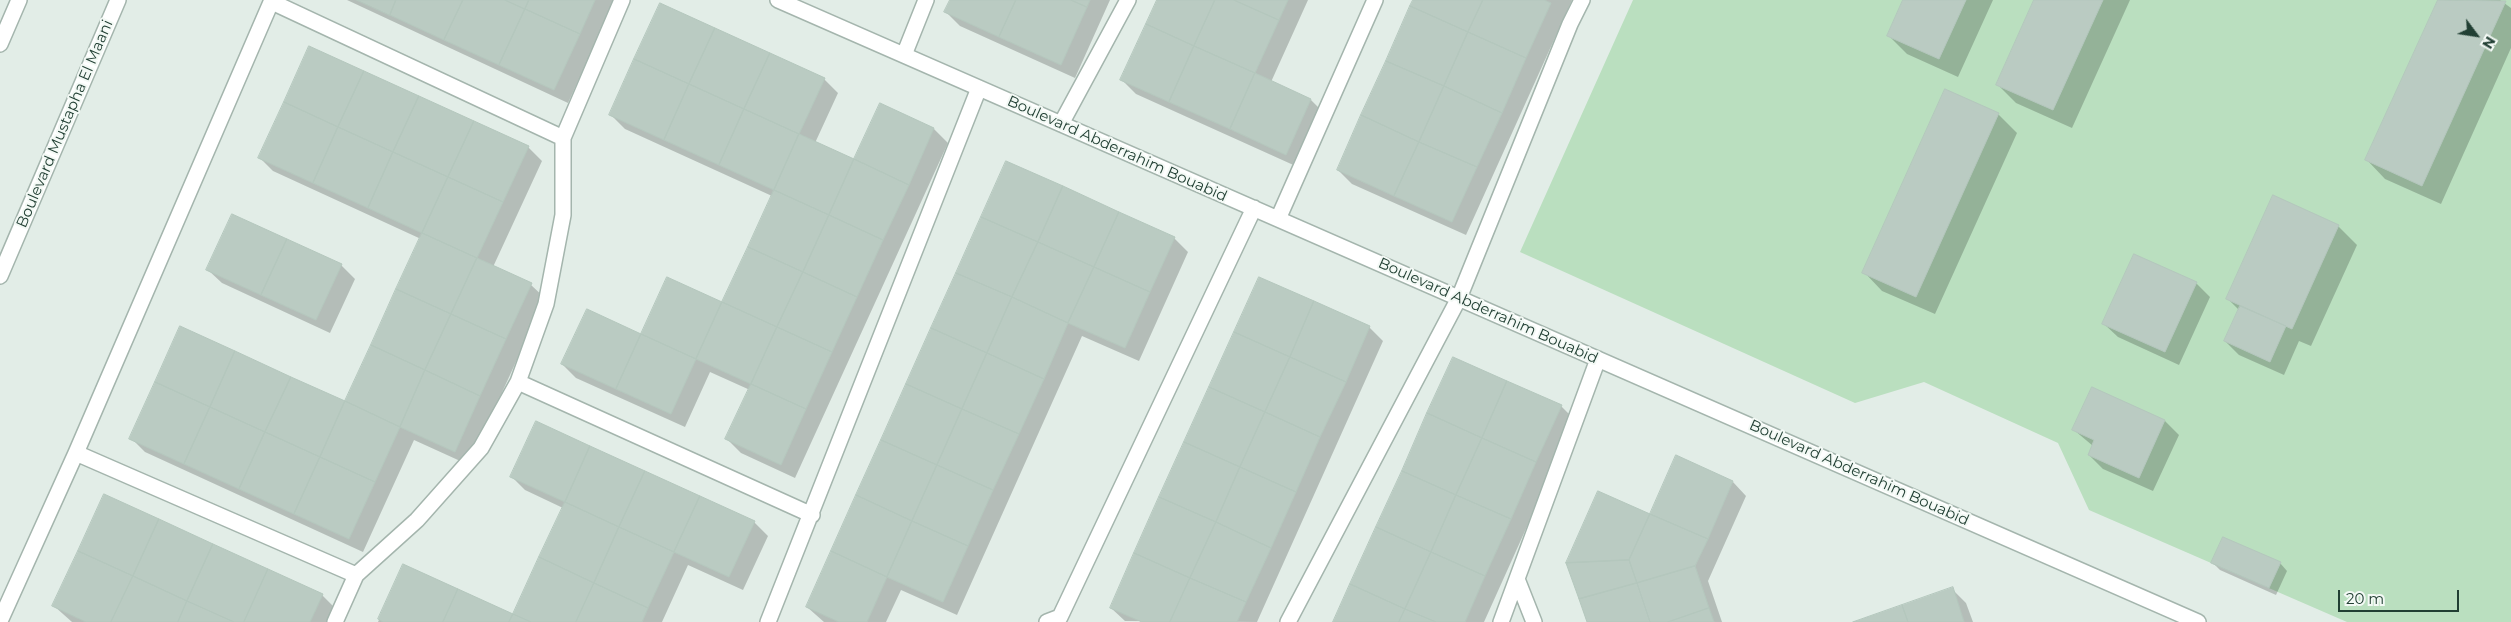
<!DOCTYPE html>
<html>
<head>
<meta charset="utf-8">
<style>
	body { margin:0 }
	#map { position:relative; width:2511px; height:622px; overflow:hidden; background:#e2ede7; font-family:Montserrat,sans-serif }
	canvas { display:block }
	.north { position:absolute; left:2451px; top:10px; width:50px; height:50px; -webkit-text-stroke:4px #f3f9f5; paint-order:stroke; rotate:121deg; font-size:14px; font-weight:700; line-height:20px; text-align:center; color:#213f33 }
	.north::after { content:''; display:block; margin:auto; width:18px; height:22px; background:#213f33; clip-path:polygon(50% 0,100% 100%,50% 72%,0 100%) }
	.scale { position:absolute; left:2338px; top:590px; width:121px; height:22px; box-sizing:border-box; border:2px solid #213f33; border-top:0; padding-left:6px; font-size:15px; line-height:18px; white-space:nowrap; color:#213f33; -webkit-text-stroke:4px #f3f9f5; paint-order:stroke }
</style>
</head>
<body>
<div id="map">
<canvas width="2511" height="622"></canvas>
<div class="north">N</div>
<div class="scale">20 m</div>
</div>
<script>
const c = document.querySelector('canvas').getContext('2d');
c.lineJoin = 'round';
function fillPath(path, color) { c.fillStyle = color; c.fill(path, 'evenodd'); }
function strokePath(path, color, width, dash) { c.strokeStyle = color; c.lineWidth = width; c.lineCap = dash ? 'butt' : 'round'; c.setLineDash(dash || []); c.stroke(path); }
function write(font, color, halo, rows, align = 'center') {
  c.font = font + ' Montserrat,sans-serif'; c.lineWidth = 4; c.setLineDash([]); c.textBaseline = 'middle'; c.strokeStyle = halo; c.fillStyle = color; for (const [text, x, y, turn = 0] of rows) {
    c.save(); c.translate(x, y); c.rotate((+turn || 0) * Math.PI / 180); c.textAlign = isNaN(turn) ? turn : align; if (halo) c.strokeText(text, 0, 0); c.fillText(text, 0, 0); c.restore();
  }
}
const green = new Path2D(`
	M 1633,0 L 2511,0 L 2511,622 L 2347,622 L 2089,510 L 2058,443 L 1924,382 L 1855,403 L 1520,252 Z`);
const shadow = new Path2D(`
	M 347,0 L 615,0 L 568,103 Z
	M 951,0 L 1110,0 L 1075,78 L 960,26 L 946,12 Z
	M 1158,0 L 1308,0 L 1271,82 L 1311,100 L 1325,114 L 1300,168 L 1136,94 L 1122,80 Z
	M 1415,0 L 1572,0 L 1466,235 L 1352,184 L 1338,170 Z
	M 1904,0 L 1993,0 L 1958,77 L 1907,54 L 1888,35 Z
	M 2035,0 L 2130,0 L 2072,128 L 2016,103 L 1997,84 Z
	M 2439,0 L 2500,0 L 2511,8 L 2511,48 L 2441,204 L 2385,179 L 2367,160 Z
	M 824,79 L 838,93 L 815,143 L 855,161 L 880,105 L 934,129 L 948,143 L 795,478 L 741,453 L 727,439 L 750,390 L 710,372 L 685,427 L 576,378 L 562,364 L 723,304 L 772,196 L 625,129 L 611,115 Z
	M 1998,114 L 2017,133 L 1935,314 L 1882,291 L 1864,272 Z
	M 528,147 L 542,161 L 493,267 L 531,285 L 545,298 L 469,465 L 414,440 L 363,552 L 145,452 L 131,438 L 346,403 L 421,239 L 273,171 L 260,158 Z
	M 1007,163 L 1174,238 L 1188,252 L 1139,361 L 1082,336 L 957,615 L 901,590 L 886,622 L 824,622 L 807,607 Z
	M 2338,226 L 2357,245 L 2311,346 L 2299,341 L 2284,375 L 2239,355 L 2225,341 L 2239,310 L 2228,299 Z
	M 341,265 L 355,279 L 330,333 L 222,283 L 208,270 Z
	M 2196,283 L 2210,297 L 2179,365 L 2118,337 L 2104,324 Z
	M 1369,327 L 1383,341 L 1257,622 L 1125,621 L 1111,608 Z
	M 2092,389 L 2165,421 L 2179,435 L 2153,491 L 2103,469 L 2089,455 L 2093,446 L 2074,430 Z
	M 1561,406 L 1575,420 L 1484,622 L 1335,622 Z
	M 511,476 L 754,522 L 768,536 L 743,590 L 688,565 L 662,622 L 378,622 L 404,565 L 514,615 L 563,508 L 525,490 Z
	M 1733,482 L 1746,496 L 1708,581 L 1722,622 L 1588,622 Z
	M 2213,563 L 2280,563 L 2287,571 L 2276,595 L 2220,570 Z
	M 1952,589 L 1966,603 L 1973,622 L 1856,622 Z
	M 322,595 L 336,609 L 330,622 L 72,622 L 54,606 Z`);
const building = new Path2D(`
	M 357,0 L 396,0 L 390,15 Z
	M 396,0 L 463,0 L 444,40 L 390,15 Z
	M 463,0 L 505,0 L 525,9 L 499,65 L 444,40 Z
	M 505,0 L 529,0 L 525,9 Z
	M 529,0 L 595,0 L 580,34 L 525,9 Z
	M 950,0 L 1016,0 L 999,37 L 944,12 Z
	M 1016,0 L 1071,0 L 1087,7 L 1061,65 L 999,37 Z
	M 1071,0 L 1090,0 L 1087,7 Z
	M 1157,0 L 1215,0 L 1194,46 L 1146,24 Z
	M 1215,0 L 1234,0 L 1279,20 L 1255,73 L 1194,46 Z
	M 1234,0 L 1288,0 L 1279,20 Z
	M 1413,0 L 1483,0 L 1468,32 L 1410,6 Z
	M 1483,0 L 1544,0 L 1551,3 L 1526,58 L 1468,32 Z
	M 1903,0 L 1966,0 L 1939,59 L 1887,36 Z
	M 2034,0 L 2103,0 L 2053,110 L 1996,85 Z
	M 2438,0 L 2506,1 L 2422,186 L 2365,160 Z
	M 660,3 L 715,28 L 689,84 L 634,59 Z
	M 1410,6 L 1468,32 L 1444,86 L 1386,61 Z
	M 525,9 L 580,34 L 554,90 L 499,65 Z
	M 1146,24 L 1194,46 L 1169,102 L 1120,80 Z
	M 715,28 L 770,53 L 744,109 L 689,84 Z
	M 1468,32 L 1526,58 L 1502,113 L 1444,86 Z
	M 309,46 L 364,71 L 338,127 L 284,102 Z
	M 1194,46 L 1255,73 L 1230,129 L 1169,102 Z
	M 770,53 L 825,78 L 799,134 L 744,109 Z
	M 634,59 L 689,84 L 664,140 L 609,115 Z
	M 1386,61 L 1444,86 L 1419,142 L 1361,115 Z
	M 364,71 L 419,96 L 393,152 L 338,127 Z
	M 1255,73 L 1311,99 L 1286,155 L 1230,129 Z
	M 689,84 L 744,109 L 719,165 L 664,140 Z
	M 1444,86 L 1502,113 L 1477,167 L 1419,142 Z
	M 1945,89 L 1999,113 L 1916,297 L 1862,273 Z
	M 419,96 L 474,121 L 448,177 L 393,152 Z
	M 284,102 L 338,127 L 313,183 L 258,158 Z
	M 880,103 L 934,128 L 909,185 L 854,159 Z
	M 744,109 L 799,134 L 774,190 L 719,165 Z
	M 1361,115 L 1419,142 L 1394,196 L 1337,170 Z
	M 474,121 L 529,146 L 503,202 L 448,177 Z
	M 338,127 L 393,152 L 368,208 L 313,183 Z
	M 799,134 L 854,159 L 829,215 L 774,190 Z
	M 1419,142 L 1477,167 L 1452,222 L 1394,196 Z
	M 393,152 L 448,177 L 422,233 L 368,208 Z
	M 854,159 L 909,185 L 883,240 L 829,215 Z
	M 1006,161 L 1063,186 L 1038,242 L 981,217 Z
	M 448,177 L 503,202 L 477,258 L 422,233 Z
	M 1063,186 L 1119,212 L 1094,267 L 1038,242 Z
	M 774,190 L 829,215 L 803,272 L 748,247 Z
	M 2273,195 L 2339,225 L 2292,329 L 2226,299 Z
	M 1119,212 L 1175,237 L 1150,292 L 1094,267 Z
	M 232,214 L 287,239 L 261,295 L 206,270 Z
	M 829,215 L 883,240 L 857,297 L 803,272 Z
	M 981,217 L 1038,242 L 1012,297 L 956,273 Z
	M 422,233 L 477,258 L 451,314 L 396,289 Z
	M 287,239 L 342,264 L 316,320 L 261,295 Z
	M 1038,242 L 1094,267 L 1068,323 L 1012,297 Z
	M 748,247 L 803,272 L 777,327 L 722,302 Z
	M 2134,254 L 2197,282 L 2165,352 L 2102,324 Z
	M 477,258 L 532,283 L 506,339 L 451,314 Z
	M 1094,267 L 1150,292 L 1125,348 L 1068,323 Z
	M 803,272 L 857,297 L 832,352 L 777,327 Z
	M 956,273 L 1012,297 L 987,353 L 931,328 Z
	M 667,277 L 722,302 L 696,359 L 641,334 Z
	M 1259,277 L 1314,301 L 1290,357 L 1234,332 Z
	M 396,289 L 451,314 L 425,370 L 371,345 Z
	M 1012,297 L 1068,323 L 1044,379 L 987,353 Z
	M 1314,301 L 1370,326 L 1346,382 L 1290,357 Z
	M 722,302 L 777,327 L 751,384 L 696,359 Z
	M 2240,306 L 2286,326 L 2270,362 L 2224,341 Z
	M 587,309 L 641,334 L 616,389 L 561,364 Z
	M 451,314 L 506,339 L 480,396 L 425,370 Z
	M 180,326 L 235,351 L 210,407 L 155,382 Z
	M 777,327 L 832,352 L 806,409 L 751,384 Z
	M 931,328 L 987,353 L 962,409 L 906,384 Z
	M 1234,332 L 1290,357 L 1265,412 L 1209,387 Z
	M 641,334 L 696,359 L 671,414 L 616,389 Z
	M 371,345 L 425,370 L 400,427 L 345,401 Z
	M 235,351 L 291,377 L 265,432 L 210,407 Z
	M 987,353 L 1044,379 L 1019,434 L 962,409 Z
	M 1290,357 L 1346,382 L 1320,437 L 1265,412 Z
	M 1453,357 L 1507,381 L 1482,438 L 1427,413 Z
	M 425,370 L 480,396 L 455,452 L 400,427 Z
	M 291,377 L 345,401 L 320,457 L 265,432 Z
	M 1507,381 L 1562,405 L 1536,462 L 1482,438 Z
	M 155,382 L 210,407 L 184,464 L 129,439 Z
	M 751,384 L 806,409 L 781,465 L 725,439 Z
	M 906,384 L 962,409 L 937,465 L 881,440 Z
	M 1209,387 L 1265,412 L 1240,467 L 1184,442 Z
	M 2092,387 L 2165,420 L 2139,478 L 2088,455 L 2094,440 L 2072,430 Z
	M 345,401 L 400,427 L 375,482 L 320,457 Z
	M 210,407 L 265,432 L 239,489 L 184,464 Z
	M 962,409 L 1019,434 L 993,490 L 937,465 Z
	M 1265,412 L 1320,437 L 1296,492 L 1240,467 Z
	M 1427,413 L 1482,438 L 1456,495 L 1402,471 Z
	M 536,421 L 590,446 L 565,502 L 510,477 Z
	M 265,432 L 320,457 L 294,514 L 239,489 Z
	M 1482,438 L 1536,462 L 1511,519 L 1456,495 Z
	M 881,440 L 937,465 L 912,521 L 856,495 Z
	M 1184,442 L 1240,467 L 1216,522 L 1159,497 Z
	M 590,446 L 645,471 L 619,527 L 565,502 Z
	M 1676,455 L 1733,481 L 1708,539 L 1650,514 Z
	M 320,457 L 375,482 L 349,539 L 294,514 Z
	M 937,465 L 993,490 L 968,546 L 912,521 Z
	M 1240,467 L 1296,492 L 1271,548 L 1216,522 Z
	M 645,471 L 700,496 L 674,552 L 619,527 Z
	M 1402,471 L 1456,495 L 1431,552 L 1376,527 Z
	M 1598,491 L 1650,514 L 1629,560 L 1566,563 Z
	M 104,494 L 159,519 L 133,576 L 78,551 Z
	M 856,495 L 912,521 L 887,577 L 831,551 Z
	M 1456,495 L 1511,519 L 1485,576 L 1431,552 Z
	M 700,496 L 755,521 L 729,577 L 674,552 Z
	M 1159,497 L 1216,522 L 1190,578 L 1134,553 Z
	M 565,502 L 619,527 L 594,583 L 539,557 Z
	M 1650,514 L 1708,539 L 1695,566 L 1637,583 L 1629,560 Z
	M 159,519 L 213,544 L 187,601 L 133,576 Z
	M 912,521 L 968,546 L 943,602 L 887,577 Z
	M 1216,522 L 1271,548 L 1246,602 L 1190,578 Z
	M 619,527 L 674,552 L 648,608 L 594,583 Z
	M 1376,527 L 1431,552 L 1405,609 L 1350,584 Z
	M 2223,537 L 2281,562 L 2269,588 L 2211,563 Z
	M 213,544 L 268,569 L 244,622 L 234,622 L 187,601 Z
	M 78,551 L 133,576 L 111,622 L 86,622 L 52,606 Z
	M 831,551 L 887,577 L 867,622 L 839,622 L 806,607 Z
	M 1431,552 L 1485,576 L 1465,622 L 1436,622 L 1405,609 Z
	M 1134,553 L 1190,578 L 1170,622 L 1142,622 L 1110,608 Z
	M 539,557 L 594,583 L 576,622 L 531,622 L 513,614 Z
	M 1629,560 L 1637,583 L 1579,599 L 1566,563 Z
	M 403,564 L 458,589 L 443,622 L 383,622 L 378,619 Z
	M 1695,566 L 1709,608 L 1668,622 L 1650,622 L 1637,583 Z
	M 268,569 L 323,594 L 310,622 L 244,622 Z
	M 133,576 L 187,601 L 178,622 L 111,622 Z
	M 1190,578 L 1246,602 L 1237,622 L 1170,622 Z
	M 594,583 L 648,608 L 642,622 L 576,622 Z
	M 1637,583 L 1650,622 L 1587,622 L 1579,599 Z
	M 1350,584 L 1405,609 L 1399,622 L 1333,622 Z
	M 1953,587 L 1964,622 L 1908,622 L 1902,605 Z
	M 458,589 L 513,614 L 509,622 L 443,622 Z
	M 187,601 L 234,622 L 178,622 Z
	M 1902,605 L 1908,622 L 1853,622 Z
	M 1709,608 L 1714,622 L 1668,622 Z
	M 1405,609 L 1436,622 L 1399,622 Z
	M 513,614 L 531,622 L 509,622 Z`);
const minor = new Path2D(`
	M 778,0 L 2198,622
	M 272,2 L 563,138
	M 0,44 L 19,0
	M 904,55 L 926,0
	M 1061,124 L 1128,0
	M 1278,219 L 1375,0
	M 0,276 L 118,0
	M 518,382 L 812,515
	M 76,453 L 356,575
	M 1517,579 L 1534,622
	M 0,621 L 76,453 L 272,0
	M 335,622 L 356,575 L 417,520 L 481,448 L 518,382 L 546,304 L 563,215 L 563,138 L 622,0
	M 768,622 L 979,88
	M 1047,622 L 1060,617 L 1254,208
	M 1288,622 L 1459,298 L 1570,24 L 1582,0
	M 1501,622 L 1598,359`);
const streetNames = [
	["Boulevard Mustapha El Maani",65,124,-67],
	["Boulevard Abderrahim Bouabid",1117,149,24],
	["Boulevard Abderrahim Bouabid",1488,311,24],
	["Boulevard Abderrahim Bouabid",1859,473,24]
];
fillPath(green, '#badfbf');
fillPath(shadow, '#0003');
fillPath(building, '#bacbc2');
strokePath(building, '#b4c7bd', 1);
strokePath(minor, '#a4b5ad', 18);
strokePath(minor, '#fff', 15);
write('15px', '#213f33', '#f3f9f5', streetNames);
</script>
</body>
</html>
